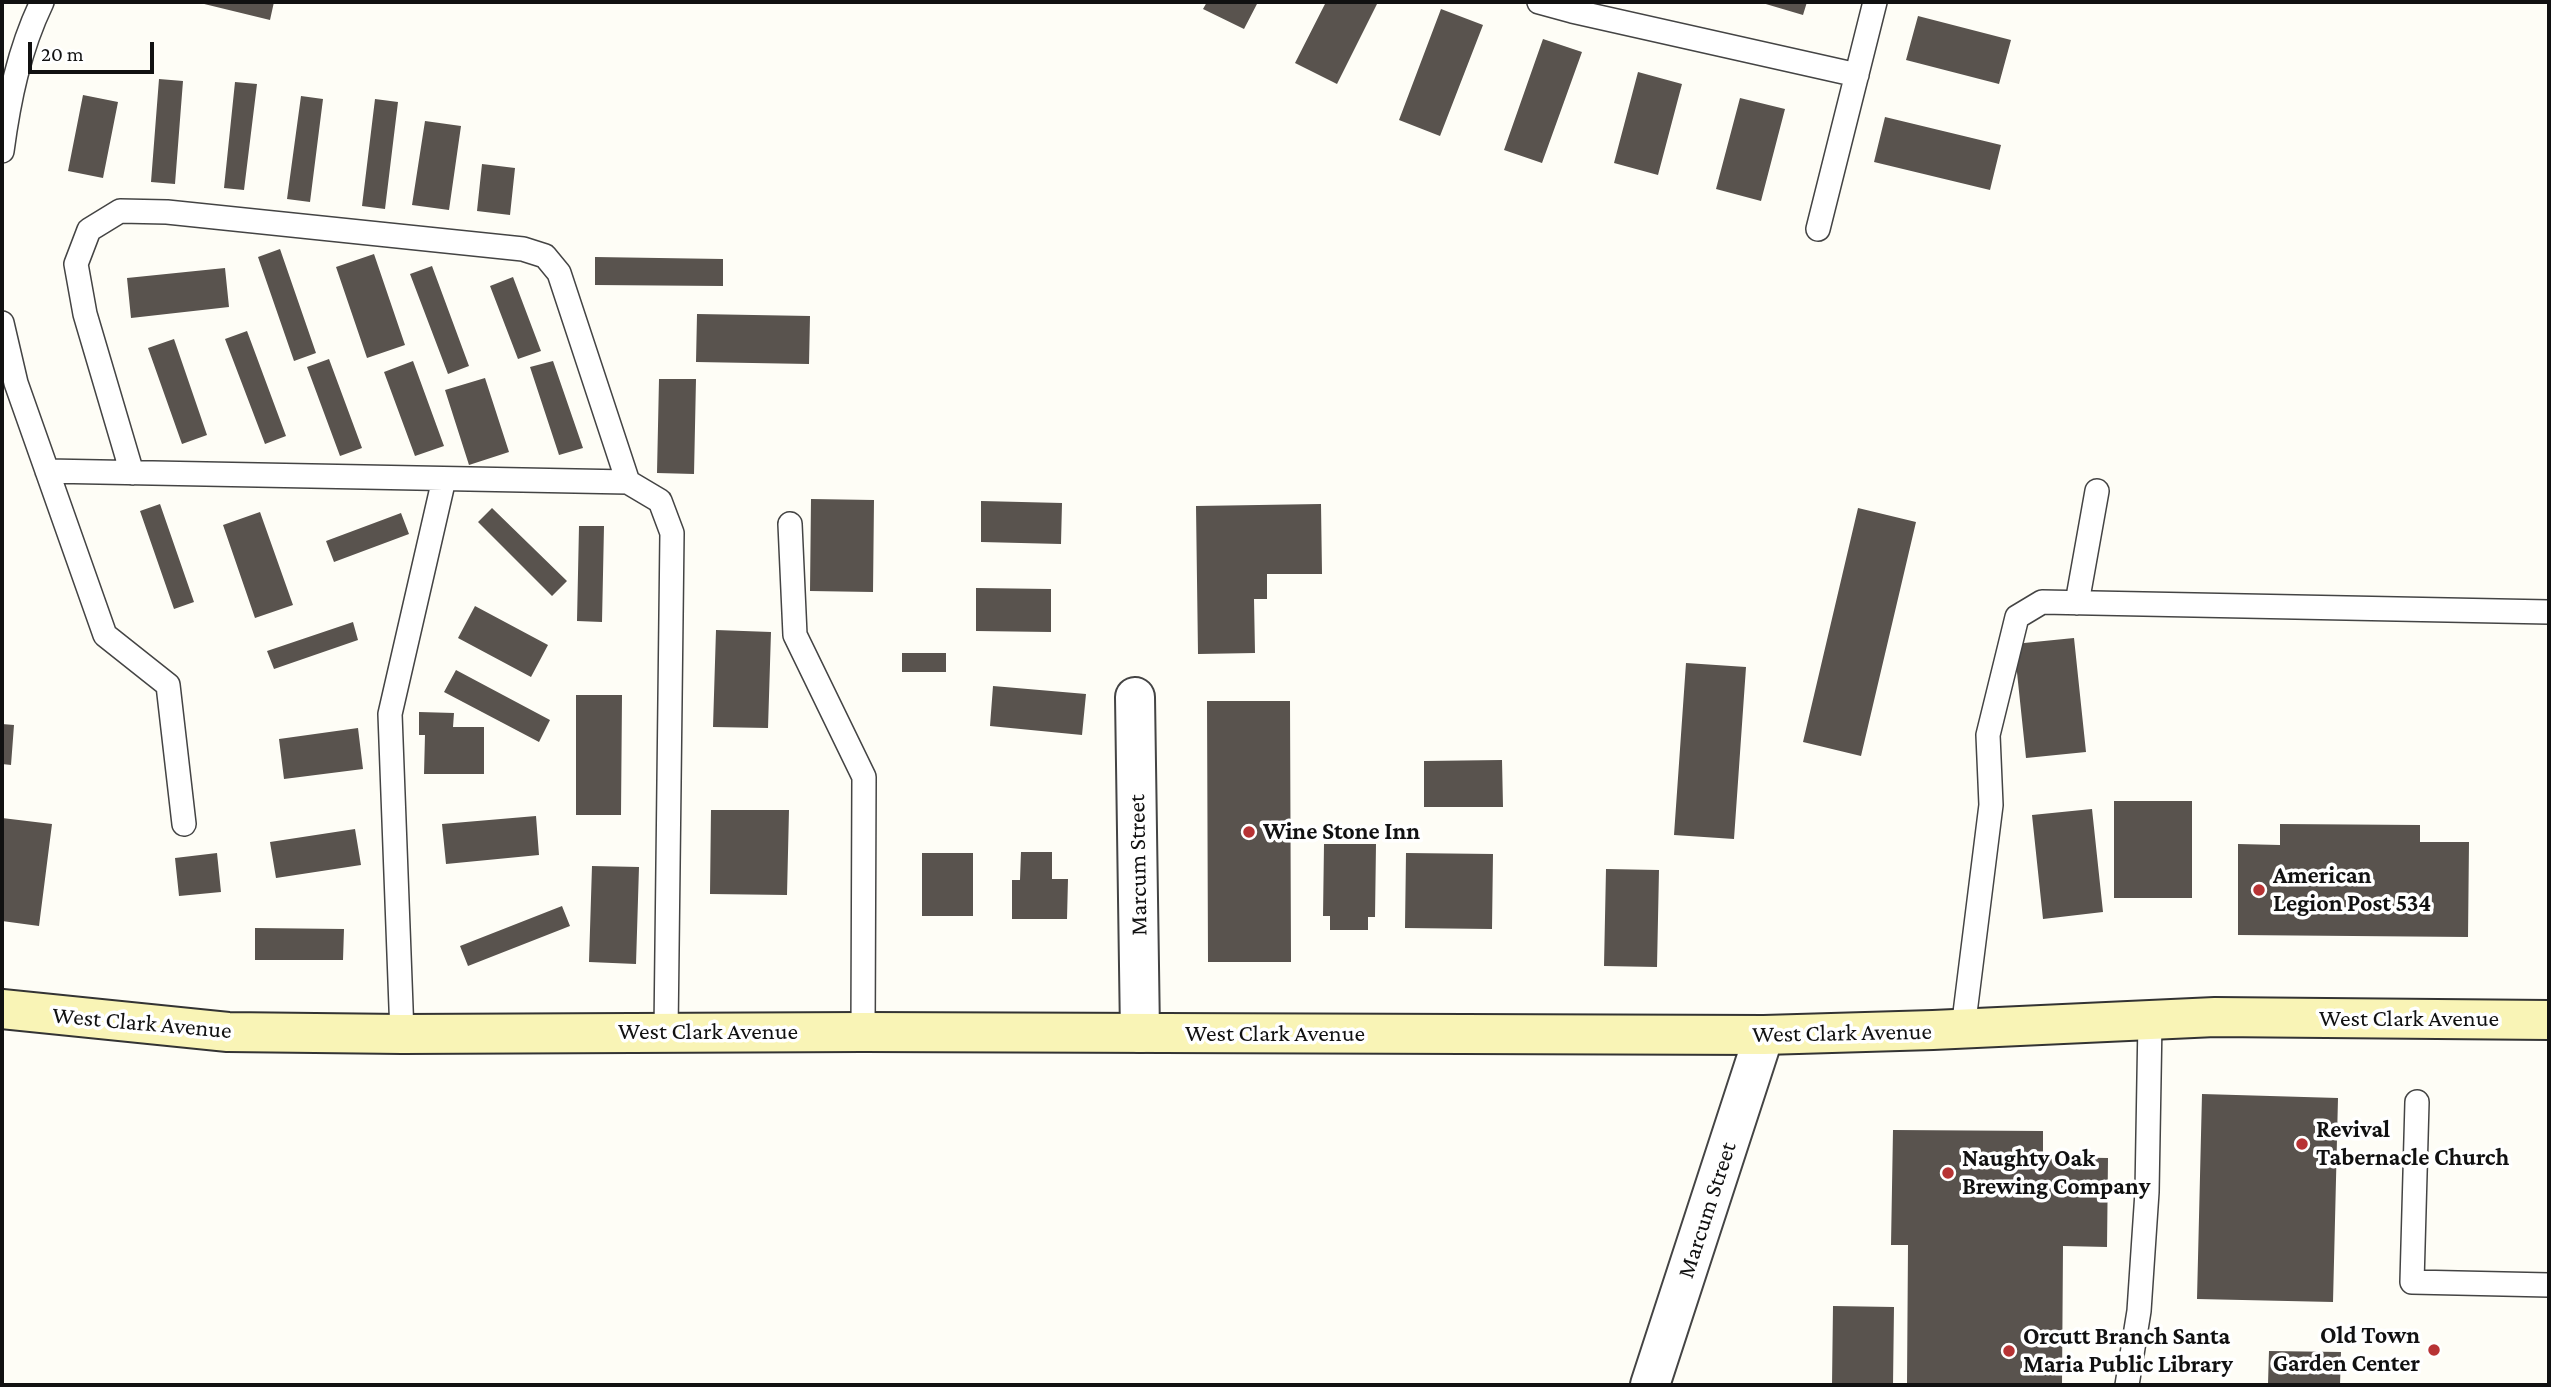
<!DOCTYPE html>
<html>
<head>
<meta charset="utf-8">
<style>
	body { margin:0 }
	#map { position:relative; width:2551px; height:1387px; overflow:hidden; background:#fefdf6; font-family:"Crimson Pro",serif }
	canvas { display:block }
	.frame { position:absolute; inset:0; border:4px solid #111; pointer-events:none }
	.scale { position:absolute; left:28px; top:42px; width:126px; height:32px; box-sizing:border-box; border:4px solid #111; border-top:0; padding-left:9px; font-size:21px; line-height:24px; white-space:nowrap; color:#111; -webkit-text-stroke:5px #fff; paint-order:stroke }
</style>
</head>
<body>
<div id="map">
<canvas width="2551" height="1387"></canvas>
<div class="frame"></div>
<div class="scale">20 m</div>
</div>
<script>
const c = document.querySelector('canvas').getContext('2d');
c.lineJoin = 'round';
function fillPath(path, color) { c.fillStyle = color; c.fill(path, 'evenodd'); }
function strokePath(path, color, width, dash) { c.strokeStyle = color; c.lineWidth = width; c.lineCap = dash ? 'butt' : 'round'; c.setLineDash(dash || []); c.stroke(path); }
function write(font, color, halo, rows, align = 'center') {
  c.font = font + ' "Crimson Pro",serif'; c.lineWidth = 7; c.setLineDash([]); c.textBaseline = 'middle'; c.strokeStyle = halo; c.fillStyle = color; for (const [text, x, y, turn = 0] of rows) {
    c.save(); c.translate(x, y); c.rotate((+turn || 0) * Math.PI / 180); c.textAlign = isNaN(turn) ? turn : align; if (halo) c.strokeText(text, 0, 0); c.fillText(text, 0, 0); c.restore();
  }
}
const building = new Path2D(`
	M 196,2 L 274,2 L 270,20 Z
	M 1207,2 L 1258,2 L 1244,29 L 1203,9 Z
	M 1326,2 L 1378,2 L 1337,84 L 1295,63 Z
	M 1759,2 L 1807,2 L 1803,15 Z
	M 1441,9 L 1483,25 L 1440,136 L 1399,120 Z
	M 1918,16 L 2011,40 L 1999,84 L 1906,60 Z
	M 1543,39 L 1582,52 L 1542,163 L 1504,150 Z
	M 1638,72 L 1682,84 L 1658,175 L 1614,163 Z
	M 159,79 L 183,81 L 175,184 L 151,182 Z
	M 235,82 L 257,84 L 244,190 L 224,188 Z
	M 83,95 L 118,102 L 103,178 L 68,171 Z
	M 301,96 L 323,99 L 310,202 L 287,199 Z
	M 1740,98 L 1785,109 L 1761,201 L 1716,189 Z
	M 375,99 L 398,102 L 385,209 L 362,206 Z
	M 1885,117 L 2001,145 L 1990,190 L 1874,162 Z
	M 425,121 L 461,126 L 449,210 L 412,205 Z
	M 482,164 L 515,168 L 510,215 L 477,211 Z
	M 280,249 L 316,353 L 294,361 L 258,257 Z
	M 374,254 L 405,345 L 367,358 L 336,267 Z
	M 595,257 L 723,259 L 723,286 L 595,285 Z
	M 432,266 L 469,366 L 448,374 L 410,274 Z
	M 225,268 L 229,307 L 131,318 L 127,278 Z
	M 513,277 L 541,351 L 518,359 L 490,286 Z
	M 697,314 L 810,316 L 809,364 L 696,362 Z
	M 247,331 L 286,436 L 265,444 L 225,339 Z
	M 174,339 L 207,435 L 182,444 L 148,348 Z
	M 329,359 L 362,448 L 340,456 L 307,367 Z
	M 413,361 L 444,446 L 415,456 L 384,372 Z
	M 553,361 L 583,448 L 559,455 L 530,367 Z
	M 485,378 L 509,452 L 469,465 L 445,390 Z
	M 659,379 L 696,379 L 694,474 L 657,473 Z
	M 811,499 L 874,500 L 873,592 L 810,591 Z
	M 981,501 L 1062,503 L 1061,544 L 981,542 Z
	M 160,504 L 194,602 L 174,609 L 140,511 Z
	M 1321,504 L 1322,574 L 1267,574 L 1267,599 L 1254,599 L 1255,653 L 1198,654 L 1196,506 Z
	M 492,508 L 567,581 L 552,596 L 478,522 Z
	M 1858,508 L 1916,522 L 1861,756 L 1803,742 Z
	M 260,512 L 293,605 L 255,618 L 223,525 Z
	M 401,513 L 409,534 L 334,562 L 326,541 Z
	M 579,526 L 604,526 L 602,622 L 577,621 Z
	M 976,588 L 1051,589 L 1051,632 L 976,631 Z
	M 475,606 L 548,645 L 531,677 L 458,638 Z
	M 353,622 L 358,640 L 274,669 L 267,651 Z
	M 716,630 L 771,632 L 768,728 L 713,727 Z
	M 2074,638 L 2086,752 L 2026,758 L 2014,644 Z
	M 902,653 L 946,653 L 946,672 L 902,672 Z
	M 1686,663 L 1746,667 L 1734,839 L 1674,835 Z
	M 456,670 L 550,720 L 539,742 L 444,692 Z
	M 993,686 L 1086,694 L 1082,735 L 990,726 Z
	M 576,695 L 622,695 L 621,815 L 576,815 Z
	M 1207,701 L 1290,701 L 1291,962 L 1208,962 Z
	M 419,712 L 454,713 L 453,727 L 484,727 L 484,774 L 424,774 L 425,735 L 419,735 Z
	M 2,724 L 14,725 L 11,765 L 2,764 Z
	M 358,728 L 363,769 L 284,779 L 279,739 Z
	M 1502,760 L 1503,807 L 1424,807 L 1424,761 Z
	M 2114,801 L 2192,801 L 2192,898 L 2114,898 Z
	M 2092,809 L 2103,912 L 2043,919 L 2032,815 Z
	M 711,810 L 789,810 L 787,895 L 710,894 Z
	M 536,816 L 539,855 L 446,864 L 442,824 Z
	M 2,818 L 52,824 L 39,926 L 2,921 Z
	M 2280,824 L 2420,825 L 2420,842 L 2469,842 L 2468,937 L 2238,935 L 2238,844 L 2280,845 Z
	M 355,829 L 361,865 L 276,878 L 270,842 Z
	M 1324,844 L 1376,844 L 1375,917 L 1368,917 L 1368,930 L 1330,930 L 1330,916 L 1323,916 Z
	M 1021,852 L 1052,852 L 1052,879 L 1068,879 L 1067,919 L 1012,919 L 1012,880 L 1020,880 Z
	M 217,853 L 221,892 L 179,896 L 175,858 Z
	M 922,853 L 973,853 L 973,916 L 922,916 Z
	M 1406,853 L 1493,854 L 1492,929 L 1405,928 Z
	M 592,866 L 639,867 L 636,964 L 589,962 Z
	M 1606,869 L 1659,870 L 1657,967 L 1604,966 Z
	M 562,906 L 570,926 L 468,966 L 460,946 Z
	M 255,928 L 344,929 L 343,960 L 255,960 Z
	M 2202,1094 L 2338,1098 L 2333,1302 L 2197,1299 Z
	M 1893,1130 L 2043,1131 L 2043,1157 L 2108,1158 L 2107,1247 L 2063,1246 L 2062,1385 L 1907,1385 L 1908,1245 L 1891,1245 Z
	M 1833,1306 L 1894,1307 L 1893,1385 L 1832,1385 Z
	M 2269,1351 L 2341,1352 L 2340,1385 L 2268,1384 Z`);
const service = new Path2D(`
	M 1539,2 L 1572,11 L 1857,75
	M 2,151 C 9,99 19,50 42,2
	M 1818,229 L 1875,2
	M 2,323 L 16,383 L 105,635 L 168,685 L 184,824
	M 47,471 L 628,482 L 660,501 L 672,533 L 666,1032
	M 132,473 L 85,314 L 76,264 L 89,230 L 120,211 L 167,212 L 523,249 L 545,256 L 559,273 L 628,482
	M 790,524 L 795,635 L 864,777 L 863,1032
	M 2077,603 L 2097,491
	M 1963,1029 L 1991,805 L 1988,735 L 2017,617 L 2042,602 L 2549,612
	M 402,1034 L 390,714 L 444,479
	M 2417,1102 L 2412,1282 L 2549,1285
	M 2127,1385 L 2139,1311 L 2147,1192 L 2150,1021`);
const minor = new Path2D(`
	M 1135,697 L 1140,1033
	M 1650,1385 L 1764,1035`);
const secondary = new Path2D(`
	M 2,1009 L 228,1032 L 402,1034 L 863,1032 L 1764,1035 L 1933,1030 L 2215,1017 L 2549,1020`);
const markers = [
	[1249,832,7,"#b73334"],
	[2259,890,7,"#b73334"],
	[2302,1144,7,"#b73334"],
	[1948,1173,7,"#b73334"],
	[2434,1350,7,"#b73334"],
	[2009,1351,7,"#b73334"]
];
const poiNames = [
	["Wine Stone Inn",1263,832],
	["American",2273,876],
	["Legion Post 534",2273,904],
	["Revival",2316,1130],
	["Tabernacle Church",2316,1158],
	["Naughty Oak",1962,1159],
	["Brewing Company",1962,1187],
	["Old Town",2420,1336,"right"],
	["Garden Center",2420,1364,"right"],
	["Orcutt Branch Santa",2023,1337],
	["Maria Public Library",2023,1365]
];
const streetNames = [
	["Marcum Street",1138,865,-91],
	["West Clark Avenue",2409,1019],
	["West Clark Avenue",142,1023,5],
	["West Clark Avenue",708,1032],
	["West Clark Avenue",1842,1033,-1],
	["West Clark Avenue",1275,1034],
	["Marcum Street",1707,1210,-72]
];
fillPath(building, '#59534e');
strokePath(service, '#444', 26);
strokePath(minor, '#444', 42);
strokePath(secondary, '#333', 42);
strokePath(service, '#fff', 23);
strokePath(minor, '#fff', 38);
strokePath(secondary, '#f9f4b6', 38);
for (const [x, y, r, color] of markers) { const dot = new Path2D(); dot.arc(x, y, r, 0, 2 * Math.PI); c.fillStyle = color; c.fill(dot); strokePath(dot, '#fff', 2.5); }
write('bold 24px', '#111', '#fff', poiNames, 'left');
write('24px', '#111', '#fff', streetNames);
</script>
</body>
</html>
